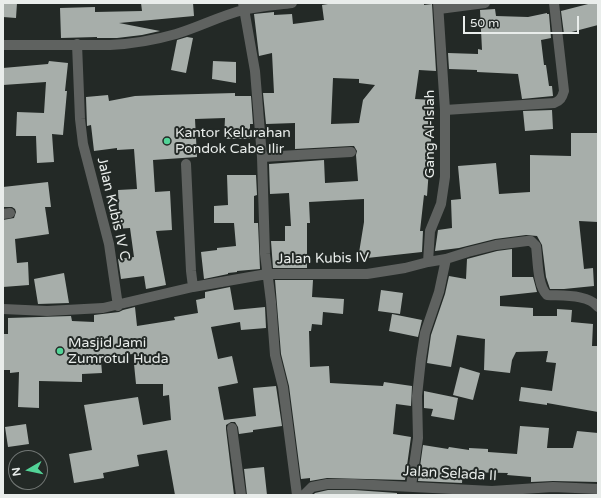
<!DOCTYPE html>
<html>
<head>
<meta charset="utf-8">
<style>
	body { margin:0 }
	#map { position:relative; width:601px; height:498px; overflow:hidden; background:#232926; font-family:"Varela Round",sans-serif }
	canvas { display:block }
	.frame { position:absolute; inset:0; border:4px solid #e9edeb; pointer-events:none }
	.north { position:absolute; left:8px; top:450px; width:40px; height:40px; box-sizing:border-box; background:#232926; border:1px solid #727775; border-radius:50%; rotate:261deg; font-size:11px; font-weight:700; line-height:16px; text-align:center; color:#e9edeb }
	.north::after { content:''; display:block; margin:auto; width:14px; height:18px; background:#52d397; clip-path:polygon(50% 0,100% 100%,50% 72%,0 100%) }
	.scale { position:absolute; left:463px; top:16px; width:116px; height:18px; box-sizing:border-box; border:2px solid #e9edeb; border-top:0; padding-left:5px; font-size:12px; line-height:14px; white-space:nowrap; color:#e9edeb; -webkit-text-stroke:3px #232926; paint-order:stroke }
</style>
</head>
<body>
<div id="map">
<canvas width="601" height="498"></canvas>
<div class="frame"></div>
<div class="north">N</div>
<div class="scale">50 m</div>
</div>
<script>
const c = document.querySelector('canvas').getContext('2d');
c.lineJoin = 'round';
function fillPath(path, color) { c.fillStyle = color; c.fill(path, 'evenodd'); }
function strokePath(path, color, width, dash) { c.strokeStyle = color; c.lineWidth = width; c.lineCap = dash ? 'butt' : 'round'; c.setLineDash(dash || []); c.stroke(path); }
function write(font, color, halo, rows, align = 'center') {
  c.font = font + ' "Varela Round",sans-serif'; c.lineWidth = 4; c.setLineDash([]); c.textBaseline = 'middle'; c.strokeStyle = halo; c.fillStyle = color; for (const [text, x, y, turn = 0] of rows) {
    c.save(); c.translate(x, y); c.rotate((+turn || 0) * Math.PI / 180); c.textAlign = isNaN(turn) ? turn : align; if (halo) c.strokeText(text, 0, 0); c.fillText(text, 0, 0); c.restore();
  }
}
const building = new Path2D(`
	M 3,3 L 17,3 L 16,18 L 3,17 Z
	M 141,3 L 193,3 L 194,16 L 119,23 L 160,31 L 142,35 L 117,38 L 97,38 L 97,37 L 61,38 L 60,8 L 95,7 L 95,12 L 142,11 Z
	M 334,3 L 424,3 L 424,5 L 432,4 L 436,71 L 419,70 L 415,99 L 434,100 L 427,196 L 424,195 L 420,231 L 423,231 L 422,252 L 358,259 L 364,222 L 364,199 L 309,202 L 310,223 L 307,223 L 307,268 L 273,268 L 271,241 L 285,241 L 285,226 L 291,226 L 289,193 L 270,194 L 269,164 L 324,160 L 325,183 L 358,181 L 356,155 L 357,151 L 354,146 L 351,146 L 295,149 L 295,123 L 266,124 L 263,93 L 274,93 L 272,53 L 259,56 L 254,14 L 274,12 L 274,15 L 292,14 L 293,24 L 324,20 L 322,5 ZM 333,78 L 359,79 L 359,83 L 375,85 L 363,100 L 359,123 L 331,124 Z
	M 592,3 L 598,3 L 598,25 L 564,34 L 561,11 Z
	M 495,9 L 496,16 L 528,17 L 547,13 L 547,14 L 549,14 L 551,38 L 541,40 L 544,65 L 546,65 L 549,86 L 552,86 L 553,96 L 522,99 L 518,74 L 477,72 L 477,70 L 449,69 L 448,53 L 478,54 L 478,49 L 482,50 L 480,10 Z
	M 187,37 L 193,38 L 186,73 L 171,70 L 177,40 Z
	M 49,61 L 68,63 L 65,91 L 67,91 L 63,135 L 52,134 L 54,162 L 37,163 L 36,136 L 16,136 L 17,112 L 44,113 L 46,82 L 3,85 L 3,68 L 48,64 Z
	M 213,61 L 236,62 L 236,83 L 212,79 Z
	M 235,93 L 235,96 L 251,96 L 253,124 L 250,124 L 250,139 L 224,139 L 225,118 L 195,119 L 197,157 L 153,160 L 155,192 L 170,191 L 172,230 L 156,231 L 166,285 L 146,289 L 144,276 L 121,279 L 118,259 L 134,257 L 130,228 L 116,229 L 115,212 L 119,211 L 118,190 L 137,189 L 134,149 L 117,150 L 117,148 L 94,151 L 91,125 L 87,126 L 86,97 L 108,95 L 109,101 L 135,96 L 161,95 Z
	M 552,110 L 553,129 L 525,131 L 523,111 Z
	M 571,133 L 598,133 L 598,222 L 579,221 L 584,269 L 593,268 L 594,286 L 564,289 L 550,289 L 546,277 L 542,245 L 537,236 L 526,235 L 495,239 L 459,248 L 435,251 L 438,230 L 452,228 L 451,200 L 461,199 L 458,166 L 496,163 L 499,194 L 530,192 L 530,155 L 571,156 Z
	M 227,175 L 256,175 L 257,195 L 254,196 L 254,223 L 258,223 L 260,269 L 237,271 L 237,272 L 228,273 L 228,274 L 204,279 L 201,252 L 217,250 L 217,248 L 236,246 L 234,223 L 214,223 L 214,206 L 228,205 Z
	M 48,182 L 51,207 L 45,207 L 49,234 L 15,239 L 17,263 L 28,262 L 29,285 L 3,287 L 3,220 L 14,218 L 16,212 L 15,209 L 12,207 L 3,207 L 3,187 Z
	M 512,249 L 512,277 L 533,277 L 537,292 L 500,296 L 500,306 L 533,308 L 533,316 L 557,316 L 557,309 L 572,310 L 571,322 L 593,324 L 592,346 L 598,346 L 598,412 L 547,403 L 547,405 L 519,401 L 521,387 L 552,391 L 556,363 L 546,362 L 548,351 L 516,352 L 512,360 L 510,373 L 484,370 L 485,339 L 457,335 L 451,367 L 427,363 L 431,335 L 445,294 L 449,276 L 466,279 L 467,259 L 497,251 Z
	M 64,273 L 69,303 L 38,304 L 34,279 Z
	M 275,280 L 313,280 L 312,297 L 344,299 L 343,314 L 323,312 L 322,325 L 312,324 L 311,331 L 309,331 L 310,367 L 329,366 L 330,383 L 383,386 L 384,382 L 412,386 L 411,406 L 396,404 L 393,434 L 411,437 L 405,480 L 327,478 L 310,481 L 310,478 L 301,479 L 289,386 L 281,354 Z
	M 230,287 L 234,310 L 265,307 L 266,328 L 241,330 L 240,322 L 211,327 L 218,359 L 232,356 L 238,383 L 218,387 L 224,420 L 256,416 L 253,388 L 276,386 L 282,426 L 253,430 L 253,432 L 239,434 L 238,427 L 235,422 L 231,422 L 226,425 L 226,429 L 234,495 L 175,495 L 167,450 L 137,455 L 139,466 L 103,473 L 104,478 L 74,483 L 69,454 L 92,450 L 84,405 L 138,397 L 143,425 L 171,420 L 169,395 L 163,396 L 163,384 L 136,384 L 133,354 L 111,356 L 111,361 L 101,361 L 102,373 L 82,374 L 82,382 L 39,381 L 39,408 L 18,407 L 19,372 L 10,373 L 10,370 L 3,370 L 3,334 L 8,334 L 8,318 L 71,316 L 72,321 L 94,322 L 94,315 L 119,312 L 123,310 L 135,307 L 137,326 L 175,320 L 174,317 L 198,313 L 196,300 L 205,298 L 205,292 Z
	M 381,290 L 403,293 L 400,314 L 378,311 Z
	M 392,314 L 422,320 L 418,337 L 389,331 Z
	M 460,367 L 480,373 L 473,400 L 453,395 Z
	M 424,391 L 458,398 L 454,420 L 431,416 L 433,409 L 424,408 Z
	M 26,424 L 29,444 L 8,447 L 5,427 Z
	M 520,426 L 549,428 L 547,448 L 573,448 L 577,431 L 598,433 L 598,482 L 553,481 L 531,482 L 531,477 L 507,475 L 508,473 L 463,472 L 462,483 L 418,481 L 423,445 L 448,449 L 449,447 L 469,450 L 469,448 L 488,449 L 488,452 L 517,454 Z
	M 264,467 L 267,495 L 247,495 L 244,469 Z
	M 328,490 L 354,490 L 397,493 L 397,495 L 313,495 L 315,493 Z
	M 553,494 L 585,495 L 532,495 Z`);
const minor = new Path2D(`
	M 243,3 L 255,71 L 262,157 L 265,254 L 271,302 L 275,355 L 283,387 L 297,495
	M 439,9 L 485,3
	M 77,44 L 80,119 L 83,144 L 109,244 L 118,306
	M 3,45 L 110,45 C 132,44 155,40 176,34 C 199,27 220,16 243,10 C 259,6 276,5 292,3
	M 445,110 L 554,103 C 560,101 562,98 564,91 L 554,3
	M 262,157 L 351,152
	M 186,164 L 191,271 L 193,287
	M 3,214 L 10,213
	M 428,262 L 430,231 L 441,204 L 445,177 L 445,110 L 438,3
	M 3,309 L 47,311 L 103,308 L 193,287 L 267,274 L 367,274 L 405,268 L 428,262 L 446,259 L 468,252 L 496,245 L 527,241 L 531,241 L 536,246 C 538,260 537,285 547,295 C 562,296 589,294 598,307
	M 232,428 L 241,495
	M 411,486 L 418,438 L 417,396 L 421,359 L 425,333 L 439,292 L 446,259
	M 304,495 L 312,487 L 327,484 L 354,484 L 492,491 L 553,487 L 598,489`);
const markers = [
	[167,141,4,"#52d397"],
	[60,351,4,"#52d397"]
];
const poiNames = [
	["Kantor Kelurahan",175,133],
	["Pondok Cabe Ilir",175,149],
	["Masjid Jami",68,343],
	["Zumrotul Huda",68,359]
];
const streetNames = [
	["Gang Al-Islah",430,134,-90],
	["Jalan Kubis IV C",113,209,77],
	["Jalan Kubis IV",323,259,-1],
	["Jalan Selada II",450,474,3]
];
fillPath(building, '#a7aeaa');
strokePath(minor, '#5f6260', 10);
for (const [x, y, r, color] of markers) { const dot = new Path2D(); dot.arc(x, y, r, 0, 2 * Math.PI); c.fillStyle = color; c.fill(dot); strokePath(dot, '#232926', 1.5); }
write('14px', '#e9edeb', '#232926', poiNames, 'left');
write('14px', '#e9edeb', '#232926', streetNames);
</script>
</body>
</html>
